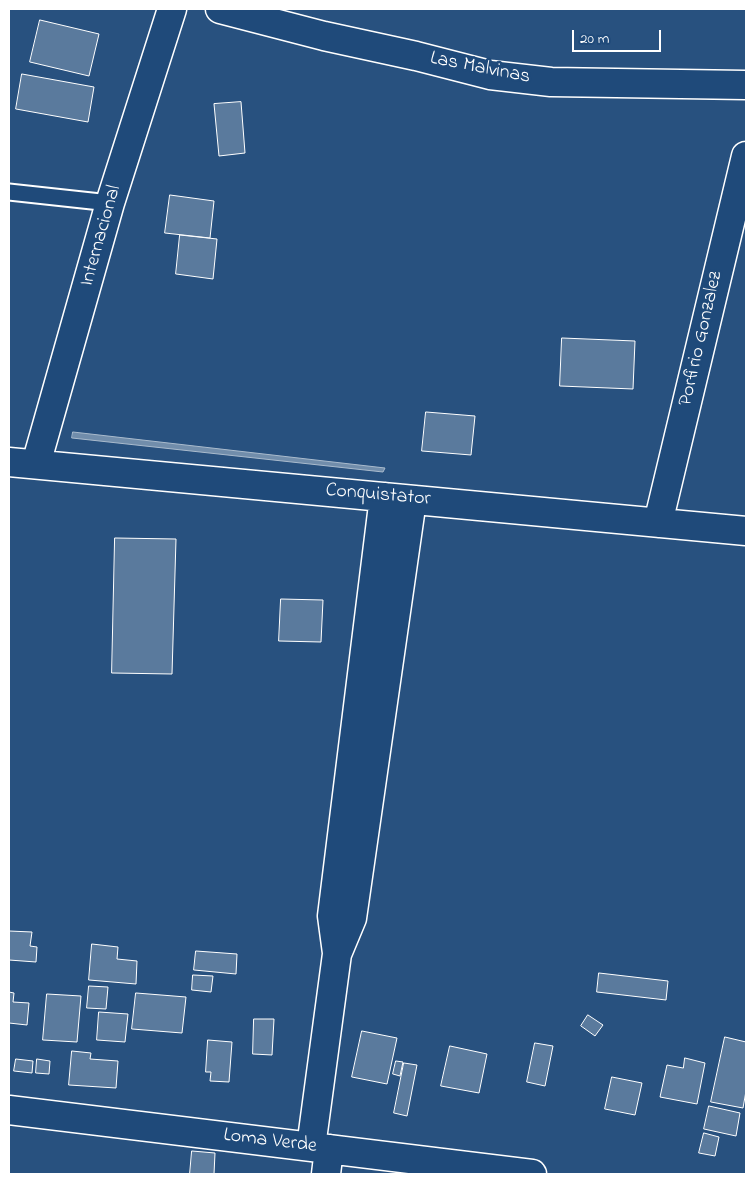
<!DOCTYPE html>
<html>
<head>
<meta charset="utf-8">
<style>
	body { margin:0 }
	#map { position:relative; width:755px; height:1183px; overflow:hidden; background:#28517f; font-family:"Indie Flower",sans-serif }
	canvas { display:block }
	.frame { position:absolute; inset:0; border:10px solid #fff; pointer-events:none }
	.scale { position:absolute; left:572px; top:30px; width:89px; height:22px; box-sizing:border-box; border:2px solid #fff; border-top:0; padding-left:6px; font-size:15px; line-height:18px; white-space:nowrap; color:#fff; -webkit-text-stroke:4px #1f4a7a; paint-order:stroke }
</style>
</head>
<body>
<div id="map">
<canvas width="755" height="1183"></canvas>
<div class="frame"></div>
<div class="scale">20 m</div>
</div>
<script>
const c = document.querySelector('canvas').getContext('2d');
c.lineJoin = 'round';
function fillPath(path, color) { c.fillStyle = color; c.fill(path, 'evenodd'); }
function strokePath(path, color, width, dash) { c.strokeStyle = color; c.lineWidth = width; c.lineCap = dash ? 'butt' : 'round'; c.setLineDash(dash || []); c.stroke(path); }
function write(font, color, halo, rows, align = 'center') {
  c.font = font + ' "Indie Flower",sans-serif'; c.lineWidth = 5; c.setLineDash([]); c.textBaseline = 'middle'; c.strokeStyle = halo; c.fillStyle = color; for (const [text, x, y, turn = 0] of rows) {
    c.save(); c.translate(x, y); c.rotate((+turn || 0) * Math.PI / 180); c.textAlign = isNaN(turn) ? turn : align; if (halo) c.strokeText(text, 0, 0); c.fillText(text, 0, 0); c.restore();
  }
}
const water = new Path2D(`
	M 73,432 L 385,468 L 383,472 L 72,438 Z`);
const building = new Path2D(`
	M 40,20 L 99,34 L 89,76 L 30,62 Z
	M 22,74 L 94,87 L 88,122 L 16,109 Z
	M 241,102 L 245,153 L 219,156 L 214,104 Z
	M 170,195 L 214,201 L 210,238 L 165,233 Z
	M 180,235 L 217,239 L 213,279 L 176,274 Z
	M 562,338 L 635,341 L 633,389 L 560,386 Z
	M 426,412 L 475,416 L 471,455 L 422,451 Z
	M 115,538 L 176,539 L 172,674 L 112,673 Z
	M 281,599 L 323,600 L 321,642 L 279,641 Z
	M 9,931 L 32,932 L 30,946 L 37,947 L 36,962 L 9,960 Z
	M 92,944 L 118,947 L 117,959 L 137,961 L 136,984 L 89,980 Z
	M 196,951 L 237,954 L 236,974 L 194,970 Z
	M 599,973 L 668,981 L 666,1000 L 597,992 Z
	M 193,975 L 213,976 L 211,992 L 192,990 Z
	M 89,986 L 108,987 L 106,1009 L 87,1008 Z
	M 9,992 L 14,993 L 13,1002 L 29,1003 L 27,1025 L 9,1023 Z
	M 136,993 L 186,997 L 182,1033 L 132,1029 Z
	M 47,994 L 81,996 L 77,1042 L 43,1040 Z
	M 99,1012 L 128,1014 L 125,1042 L 97,1040 Z
	M 588,1015 L 603,1025 L 595,1036 L 581,1026 Z
	M 254,1019 L 274,1019 L 272,1055 L 253,1054 Z
	M 362,1031 L 397,1038 L 387,1084 L 352,1077 Z
	M 725,1037 L 746,1042 L 746,1091 L 743,1108 L 711,1102 Z
	M 208,1040 L 232,1042 L 229,1082 L 210,1081 L 211,1072 L 206,1072 Z
	M 535,1043 L 553,1046 L 545,1086 L 527,1082 Z
	M 450,1046 L 487,1054 L 479,1093 L 441,1086 Z
	M 72,1051 L 91,1053 L 90,1059 L 118,1061 L 116,1088 L 69,1085 Z
	M 685,1058 L 705,1063 L 697,1104 L 660,1097 L 667,1065 L 683,1068 Z
	M 16,1059 L 33,1061 L 32,1073 L 14,1071 Z
	M 37,1059 L 50,1061 L 49,1074 L 36,1073 Z
	M 396,1061 L 403,1062 L 400,1076 L 393,1074 Z
	M 404,1063 L 417,1065 L 407,1116 L 394,1113 Z
	M 612,1077 L 642,1083 L 635,1115 L 605,1109 Z
	M 709,1106 L 740,1113 L 736,1136 L 704,1129 Z
	M 704,1133 L 719,1137 L 715,1156 L 699,1153 Z
	M 192,1151 L 215,1153 L 214,1174 L 190,1174 Z`);
const lane = new Path2D(`
	M 9,192 L 110,203`);
const street = new Path2D(`
	M 220,9 L 324,36 L 416,56 L 490,75 L 551,82 L 746,85
	M 9,462 L 746,531
	M 36,464 L 110,203 L 172,9
	M 658,523 L 746,156
	M 337,953 L 332,916 L 384,497
	M 9,1110 L 532,1174
	M 311,1147 L 337,954 L 352,918 L 412,500
	M 326,1174 L 329,1149`);
const streetNames = [
	["Las Malvinas",480,69,11],
	["Internacional",102,236,-74],
	["Porfirio Gonzalez",702,339,-77],
	["Conquistator",378,496,5],
	["Loma Verde",270,1142,7]
];
fillPath(water, '#718dab');
strokePath(water, '#aabbcd', 1);
fillPath(building, '#5a7a9d');
strokePath(building, '#fff', 1);
strokePath(lane, '#fff', 19);
strokePath(street, '#fff', 31);
strokePath(lane, '#1f4a7a', 15);
strokePath(street, '#1f4a7a', 28);
write('20px', '#fff', '#1f4a7a', streetNames);
</script>
</body>
</html>
